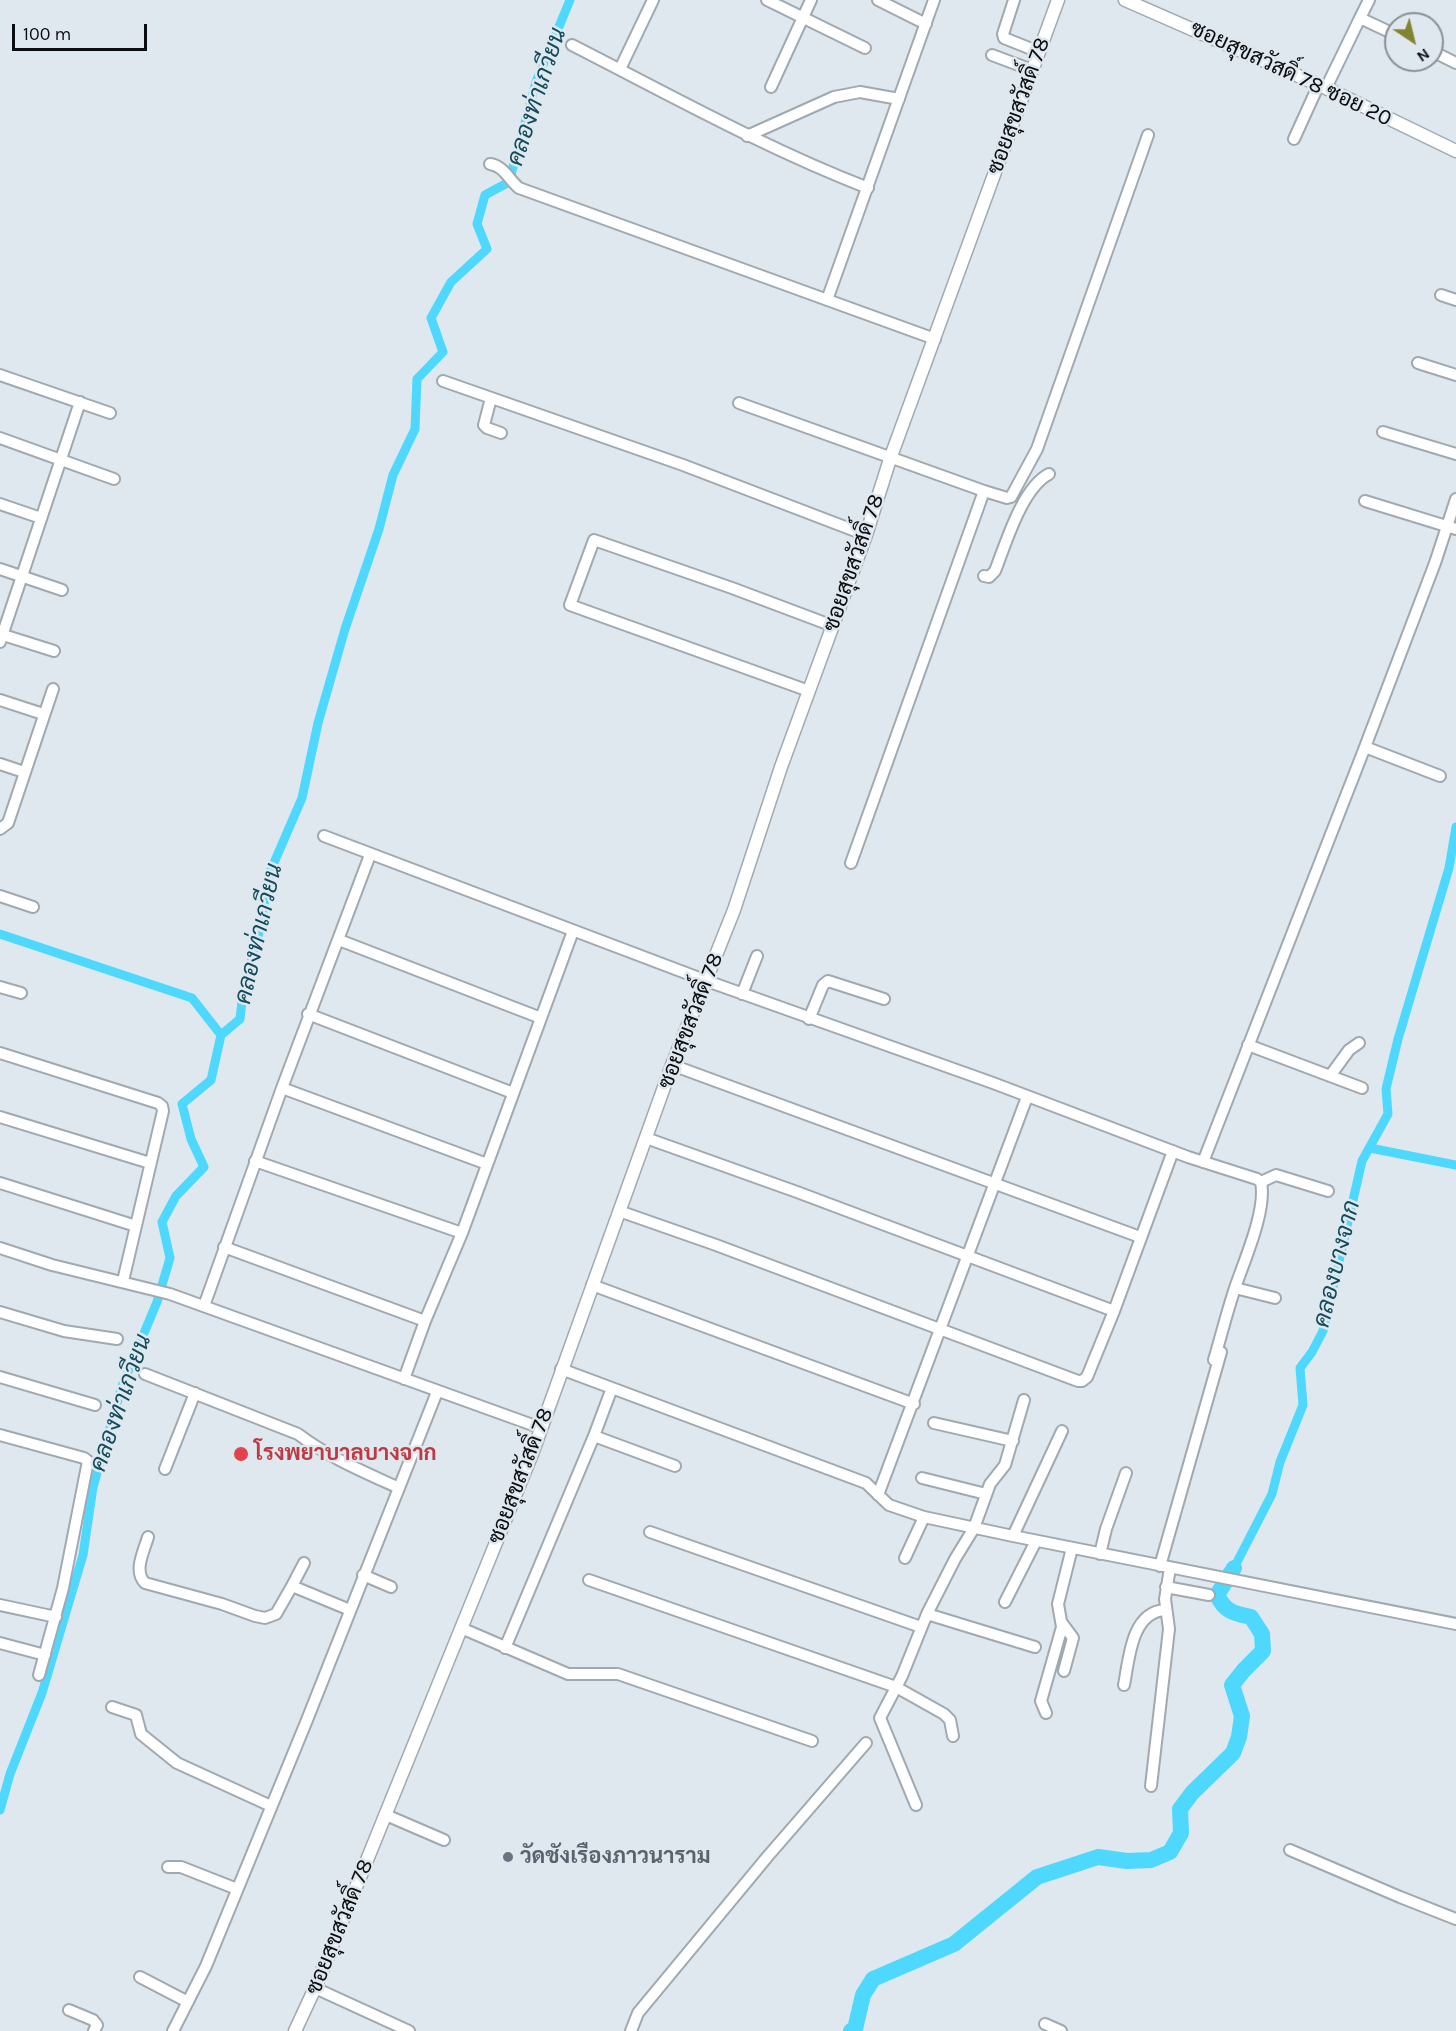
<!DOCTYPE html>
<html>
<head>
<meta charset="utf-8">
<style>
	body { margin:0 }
	#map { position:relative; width:1456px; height:2031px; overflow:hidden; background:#e0e8ef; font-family:Karla,sans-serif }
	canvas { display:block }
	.north { position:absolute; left:1384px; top:12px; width:60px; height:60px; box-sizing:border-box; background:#e0e8ef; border:2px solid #8b9096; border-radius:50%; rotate:145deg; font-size:16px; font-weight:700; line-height:24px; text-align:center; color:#0b0d10 }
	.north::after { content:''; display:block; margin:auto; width:21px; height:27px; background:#828530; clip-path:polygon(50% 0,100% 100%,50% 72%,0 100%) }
	.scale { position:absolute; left:12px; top:24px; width:135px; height:27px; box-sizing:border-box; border:3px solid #0b0d10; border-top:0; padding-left:8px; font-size:18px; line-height:21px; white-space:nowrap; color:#0b0d10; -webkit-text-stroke:4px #e0e8ef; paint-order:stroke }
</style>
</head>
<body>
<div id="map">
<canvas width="1456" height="2031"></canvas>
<div class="north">N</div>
<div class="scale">100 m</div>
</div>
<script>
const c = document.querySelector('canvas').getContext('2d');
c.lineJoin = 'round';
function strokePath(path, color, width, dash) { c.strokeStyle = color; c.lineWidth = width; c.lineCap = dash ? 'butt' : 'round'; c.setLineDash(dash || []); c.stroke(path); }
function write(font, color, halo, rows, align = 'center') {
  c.font = font + ' Karla,Sarabun,sans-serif'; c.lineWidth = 5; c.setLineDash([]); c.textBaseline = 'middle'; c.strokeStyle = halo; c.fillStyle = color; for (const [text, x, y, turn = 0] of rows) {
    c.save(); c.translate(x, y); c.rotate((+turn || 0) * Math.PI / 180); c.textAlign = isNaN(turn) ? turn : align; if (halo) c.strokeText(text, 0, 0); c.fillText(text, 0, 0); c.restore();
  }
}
const canal = new Path2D(`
	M 0,934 L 192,998 L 221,1035
	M 1370,1148 L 1456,1165
	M 1234,1568 L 1272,1494 L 1280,1462 L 1303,1405 L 1300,1368 L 1312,1352 L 1323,1331 L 1362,1161 L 1388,1114 L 1386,1089 L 1398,1039 L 1449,868 L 1456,827
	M 0,1810 L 10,1774 L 42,1693 L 83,1555 L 93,1487 L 122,1386 L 157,1302 L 170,1258 L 162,1222 L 176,1196 L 204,1167 L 191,1139 L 182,1104 L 211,1080 L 221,1035 L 240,1019 L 243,992 L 259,933 L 270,872 L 302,798 L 318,723 L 345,629 L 379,529 L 393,475 L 415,429 L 417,379 L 443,352 L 431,318 L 451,282 L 487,249 L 477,224 L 485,195 L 509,182 L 536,82 L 570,0`);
const river = new Path2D(`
	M 851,2031 L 855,2029 L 863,1995 L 873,1979 L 954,1944 L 1037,1877 L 1098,1857 L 1127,1861 L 1151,1860 L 1170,1852 L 1181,1833 L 1180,1809 L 1192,1793 L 1233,1753 L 1239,1737 L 1242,1716 L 1232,1685 L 1244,1670 L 1263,1651 L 1262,1634 L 1251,1617 C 1234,1613 1225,1612 1217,1595 L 1234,1568`);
const minor = new Path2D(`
	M 767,0 L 865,48
	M 878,0 L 926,24
	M 1014,0 L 1003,34 L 1004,38 L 1039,52
	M 1360,18 L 1369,0
	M 572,45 C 670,95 765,148 868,188
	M 1432,51 L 1456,63
	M 992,55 L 1032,70
	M 620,69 L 653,0
	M 771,87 L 811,0
	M 1326,88 L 1360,18 L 1396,35
	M 747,136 L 834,97 L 860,92 L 899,99
	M 1294,139 L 1319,84
	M 490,164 C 504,166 509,180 519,188 L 935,339
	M 1441,295 L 1456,300
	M 827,300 L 934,0
	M 1418,363 L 1456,375
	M 0,375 L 110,413
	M 443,381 L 683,465 L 866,535
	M 491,398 L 484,425 L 487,428 L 501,433
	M 739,403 L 984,491 L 1007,498 L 1011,497 L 1037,449 L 1148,135
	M 1383,432 L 1456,454
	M 0,438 L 114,479
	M 1365,501 L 1456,529
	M 0,504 L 41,518
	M 0,569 L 62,590
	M 984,576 L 989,577 L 995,571 C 1006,543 1022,488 1049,474
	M 0,634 L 54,651
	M 0,642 L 80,402
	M 809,691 L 570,605 L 594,540 L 732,588 L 833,626
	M 0,700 L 43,714
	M 0,764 L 24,772
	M 1440,776 L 1365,747 L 1435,563 L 1456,499
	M 0,829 L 8,823 L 53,689
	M 324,836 L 707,981 L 993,1083 L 1188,1157 L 1257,1179 L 1261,1182 C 1267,1210 1244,1261 1235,1288 C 1227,1312 1221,1336 1214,1360
	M 851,863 L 984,491
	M 0,896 L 33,907
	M 339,940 L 541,1018
	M 0,987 L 21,993
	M 742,994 L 757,956
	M 308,1014 L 513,1093
	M 809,1019 L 823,985 L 828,981 L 884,999
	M 1248,1045 L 1362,1088
	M 0,1053 L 158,1103 L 162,1106 L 163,1111 L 123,1281
	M 672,1065 L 1140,1237
	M 1330,1076 L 1349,1050 L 1359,1043
	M 282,1088 L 487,1164
	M 0,1117 L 150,1163
	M 646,1138 L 797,1192 L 1114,1311
	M 255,1161 L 462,1233
	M 1203,1162 L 1365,747
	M 1261,1182 L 1276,1175 L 1328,1191
	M 0,1183 L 136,1226
	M 619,1211 L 716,1245 L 1078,1381 L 1082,1381 L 1087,1377 L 1114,1311 L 1173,1151
	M 224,1247 L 425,1321
	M 0,1248 L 52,1265 L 170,1294 L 541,1428
	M 592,1285 L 914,1404
	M 1235,1288 L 1275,1298
	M 204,1306 L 282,1088 L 370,855
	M 0,1312 L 64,1331 L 117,1339
	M 561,1369 L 866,1483 L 889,1505 L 924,1517 L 1013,1536 L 1456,1624
	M 145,1374 L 298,1434 C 328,1457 364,1472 399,1488
	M 0,1377 L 95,1405
	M 404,1379 L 425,1321 L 462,1233 L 573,931
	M 934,1423 L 1013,1441
	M 0,1435 L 84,1458 L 88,1461 L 63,1588 L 39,1675
	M 594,1436 L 675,1466
	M 165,1469 L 195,1393
	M 922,1478 L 986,1494
	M 878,1495 L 1027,1097
	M 650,1532 L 921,1627
	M 1013,1536 L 1062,1431
	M 148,1537 C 144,1551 133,1571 145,1583 L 222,1604 L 255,1616 L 265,1618 L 276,1614 L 292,1586 L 350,1610
	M 1100,1554 L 1106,1529 L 1126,1473
	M 905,1558 L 924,1517
	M 1160,1566 L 1221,1352
	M 363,1575 L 391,1587
	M 589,1580 L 896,1687 L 944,1714 L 950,1720 L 953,1736
	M 292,1586 L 304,1563
	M 1166,1587 L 1209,1595
	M 1005,1602 L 1036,1541
	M 0,1605 L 56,1617
	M 927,1614 L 1035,1647
	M 1062,1623 L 1073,1638 L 1064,1671
	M 461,1628 L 568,1674 L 618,1674 L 812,1741
	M 0,1643 L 45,1655
	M 505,1648 L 594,1436 L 612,1388
	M 1124,1685 C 1129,1660 1131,1612 1165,1610
	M 112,1707 L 136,1715 L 141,1734 L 177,1763 L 271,1806
	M 1046,1713 L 1041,1701 L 1062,1627 L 1058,1604 L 1072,1548
	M 1151,1786 L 1169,1629 L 1165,1599 L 1170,1568
	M 916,1805 L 880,1718 L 902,1676 L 927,1614 L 955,1559 L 974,1528 L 990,1484 L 1005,1465 L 1024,1400
	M 386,1815 L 444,1840
	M 1290,1850 L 1400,1897 L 1456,1919
	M 168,1867 L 181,1867 L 237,1889
	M 140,1977 L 188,2002
	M 315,1988 L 409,2031
	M 69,2010 L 93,2020 L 97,2025 L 94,2031
	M 1045,2024 L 1061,2031
	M 173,2031 L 206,1966 L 307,1720 L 437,1392
	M 631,2031 L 638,2013 L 768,1856 L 866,1743`);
const tertiary = new Path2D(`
	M 1125,0 L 1326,88 L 1456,151
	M 295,2031 L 315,1988 L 532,1454 L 672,1065 L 734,910 L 781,767 L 866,535 L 890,459 L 1058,0`);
const markers = [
	[241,1454,8,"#e0444e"],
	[508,1857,6,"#6b7280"]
];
const streetNames = [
	["ซอยสุขสวัสดิ์ 78 ซอย 20",1291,74,25],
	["ซอยสุขสวัสดิ์ 78",1019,106,-70],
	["ซอยสุขสวัสดิ์ 78",854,563,-71],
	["ซอยสุขสวัสดิ์ 78",691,1021,-69],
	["ซอยสุขสวัสดิ์ 78",521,1476,-69],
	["ซอยสุขสวัสดิ์ 78",340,1927,-68]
];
const healthNames = [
	["โรงพยาบาลบางจาก",254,1454]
];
const worshipNames = [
	["วัดชังเรืองภาวนาราม",520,1857]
];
const waterNames = [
	["คลองท่าเกวียน",537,97,-72],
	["คลองท่าเกวียน",259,934,-77],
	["คลองบางจาก",1337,1264,-76],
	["คลองท่าเกวียน",121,1403,-71]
];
strokePath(canal, '#4ed8fe', 9);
strokePath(river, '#4ed8fe', 16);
strokePath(minor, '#a1a9b0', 14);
strokePath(tertiary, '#a1a9b0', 15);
strokePath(minor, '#fff', 10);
strokePath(tertiary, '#fff', 12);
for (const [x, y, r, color] of markers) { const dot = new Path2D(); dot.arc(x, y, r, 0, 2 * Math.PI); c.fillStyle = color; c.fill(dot); strokePath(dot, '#e0e8ef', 2); }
write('22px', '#0b0d10', '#e0e8ef', streetNames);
write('bold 22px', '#be3a42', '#e0e8ef', healthNames, 'left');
write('bold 22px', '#5b616d', '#e0e8ef', worshipNames, 'left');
write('italic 24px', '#114c5c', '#e0e8ef', waterNames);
</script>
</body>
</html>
